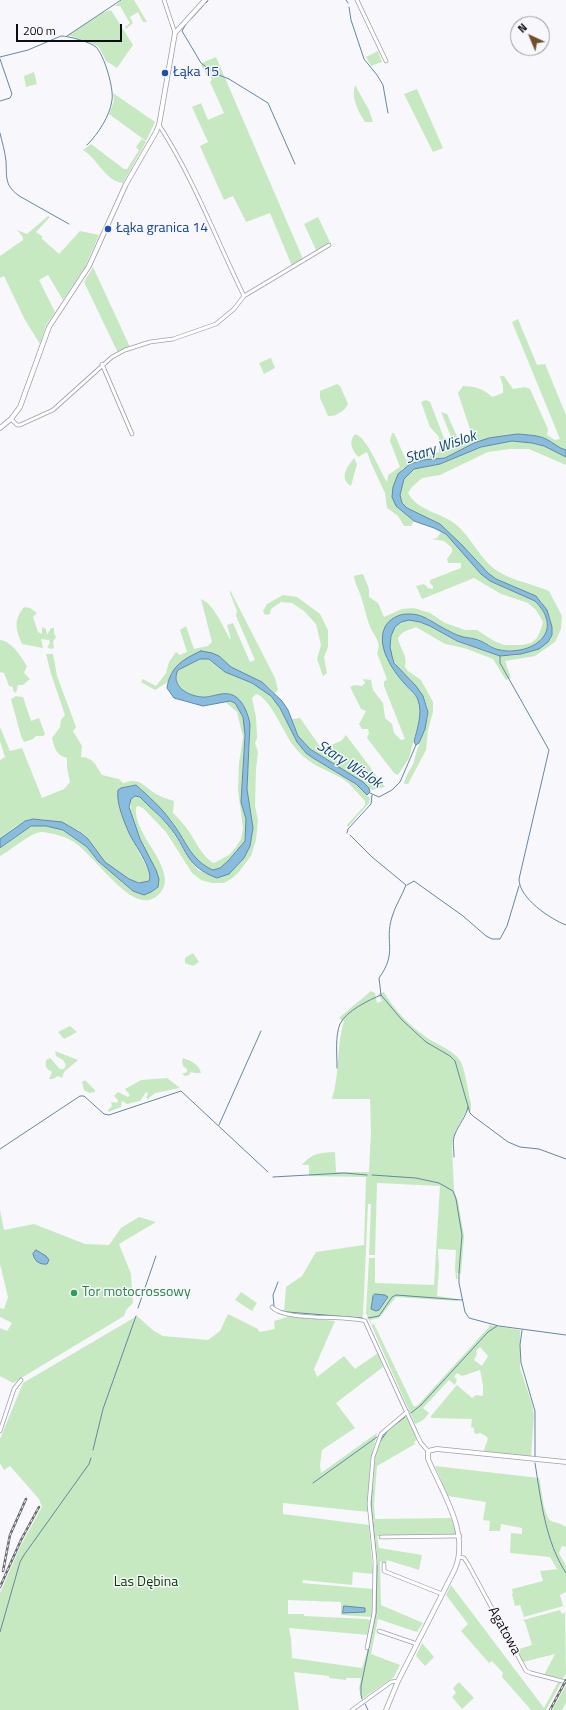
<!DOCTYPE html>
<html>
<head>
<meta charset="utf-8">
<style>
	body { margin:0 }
	#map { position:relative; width:566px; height:1710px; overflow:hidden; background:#f8f7fb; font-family:"Titillium Web",sans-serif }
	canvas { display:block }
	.north { position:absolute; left:510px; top:16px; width:40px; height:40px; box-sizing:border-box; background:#f8f7fb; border:1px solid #9a999e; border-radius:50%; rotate:316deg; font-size:11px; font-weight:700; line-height:16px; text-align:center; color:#0d0c13 }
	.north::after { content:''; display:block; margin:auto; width:14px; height:18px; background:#714f27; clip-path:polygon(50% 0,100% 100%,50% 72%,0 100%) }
	.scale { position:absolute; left:16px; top:24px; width:106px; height:18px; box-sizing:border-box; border:2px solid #0d0c13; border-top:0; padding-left:5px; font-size:12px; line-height:14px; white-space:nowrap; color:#0d0c13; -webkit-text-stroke:3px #f8f7fb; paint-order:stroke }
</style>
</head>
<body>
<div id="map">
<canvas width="566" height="1710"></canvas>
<div class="north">N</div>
<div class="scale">200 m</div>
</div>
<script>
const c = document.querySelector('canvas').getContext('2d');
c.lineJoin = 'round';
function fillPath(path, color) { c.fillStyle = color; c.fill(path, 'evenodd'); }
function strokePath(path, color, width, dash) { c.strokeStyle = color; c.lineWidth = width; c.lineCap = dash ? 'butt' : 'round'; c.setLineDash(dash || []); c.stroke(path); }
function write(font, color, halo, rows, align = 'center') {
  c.font = font + ' "Titillium Web",sans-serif'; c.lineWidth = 3; c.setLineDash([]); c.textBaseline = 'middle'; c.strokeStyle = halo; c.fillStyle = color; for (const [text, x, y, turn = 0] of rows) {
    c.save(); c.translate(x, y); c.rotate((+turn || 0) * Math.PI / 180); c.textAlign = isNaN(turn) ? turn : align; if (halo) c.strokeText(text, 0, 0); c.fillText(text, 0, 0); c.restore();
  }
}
const green = new Path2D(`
	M 122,0 L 134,0 L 147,22 L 143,22 L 138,12 L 130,17 L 133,23 L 126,29 L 125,27 L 130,23 L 120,6 L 115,6 Z
	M 111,10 L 133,45 L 117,68 L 106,61 L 99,47 L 91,43 L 68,35 L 104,12 Z
	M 378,51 L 382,62 L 371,66 L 366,57 Z
	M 216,57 L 303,259 L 292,266 L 270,213 L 246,222 L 233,196 L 224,200 L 200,146 L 208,142 L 192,107 L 201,103 L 208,120 L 224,113 L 210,82 L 212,80 L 210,76 L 207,76 L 201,65 L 204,62 Z
	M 34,72 L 37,84 L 26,87 L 24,76 Z
	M 355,85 L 369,110 L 373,122 L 365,122 C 358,111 351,98 355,85 Z
	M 417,89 L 443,148 L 433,152 L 404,94 Z
	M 113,93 L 155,122 L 146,141 L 109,114 L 114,101 Z
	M 142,139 L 146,142 L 123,183 C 106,182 97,158 83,150 L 91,144 L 124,169 L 127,169 L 139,150 L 136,147 Z
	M 48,216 L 50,217 L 36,232 L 43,237 L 41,238 L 59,254 L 80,231 L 99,235 L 85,267 L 63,300 L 48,275 L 39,280 L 55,312 L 46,325 L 40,344 L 25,320 L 4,276 L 0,278 L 0,256 L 23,240 L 23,237 L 17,230 L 27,234 Z
	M 318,217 L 330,242 L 316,250 L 304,224 Z
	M 93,267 L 130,347 L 118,353 L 84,282 Z
	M 518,319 L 537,365 L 545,364 L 566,415 L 566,450 L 560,449 L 540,437 L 518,434 L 503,436 L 474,443 L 445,458 L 416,462 L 402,469 L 396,506 L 414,521 L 411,526 L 404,526 L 398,516 L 387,508 L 385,493 L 371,463 L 367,452 L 358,457 C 352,450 348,442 355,434 C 367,437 380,471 387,482 L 388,475 L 400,467 L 390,441 L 392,433 L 394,433 L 406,460 L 426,456 L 439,452 L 439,437 L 430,427 L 421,402 L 426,400 L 430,402 L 447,446 L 454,444 L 441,412 L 447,414 L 460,443 L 468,441 L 473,438 L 458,393 L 463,386 C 473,386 485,389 492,397 L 503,393 L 503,386 L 500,376 L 504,376 L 513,389 L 525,387 L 530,389 L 548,429 L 547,435 L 555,440 L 560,439 L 512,322 Z
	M 271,358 L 275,368 L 264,374 L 259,363 Z
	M 337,384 L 340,386 L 348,404 C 345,411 335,417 328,416 L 320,398 L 320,391 Z
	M 512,441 L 532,443 L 544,446 L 566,457 L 566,465 L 529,449 L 510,449 L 488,452 L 440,475 L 422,478 L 412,487 L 408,493 C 418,511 439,512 454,523 C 469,534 477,554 492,567 C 507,580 531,583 549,591 L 562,616 L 561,629 L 555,642 L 535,656 L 505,661 L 511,678 L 506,680 L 493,659 L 464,648 L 445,644 L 416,627 C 409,630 402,631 398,638 C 400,650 408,654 405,667 L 408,671 L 421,680 L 433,702 L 433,712 L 428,730 L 426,750 L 408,784 L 404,784 C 405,775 411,770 414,762 C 416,749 430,720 428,710 C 423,687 407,681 395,663 C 387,652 388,630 401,622 C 418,613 442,635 456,641 C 473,647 504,660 521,654 C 530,651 543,640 552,635 L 542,602 L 536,596 L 496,579 L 488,573 L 462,545 L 440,524 L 407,508 L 402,503 L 400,495 L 404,479 L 414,469 L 440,464 L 481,447 Z
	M 354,458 L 357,464 L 351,486 C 338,478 348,466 354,458 Z
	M 441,532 L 446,534 L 490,581 L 535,601 L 540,606 L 548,621 L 545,634 L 539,642 L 529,648 L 518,650 L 499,650 L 477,639 L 462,637 L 442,628 L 428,618 L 393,618 L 386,658 L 397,675 L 418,699 L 420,706 L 420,716 L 409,758 L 398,775 L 394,773 L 367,738 L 369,733 L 368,729 L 362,729 L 359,724 L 366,711 L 361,709 L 350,687 L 354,685 L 362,686 L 365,683 L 363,679 L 371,680 L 373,690 L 383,703 L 385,718 L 392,724 L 394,733 L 401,740 L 405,739 L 384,686 L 384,682 L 387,679 L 377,653 C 382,643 375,637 370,627 C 367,619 365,609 362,600 C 360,591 355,585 354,576 L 363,574 L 369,589 L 369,597 L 378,603 L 384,617 L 402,609 L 414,608 L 430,613 L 445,623 L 465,630 L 477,630 L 494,641 L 504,645 L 522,645 L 531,643 L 537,638 L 541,629 L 543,622 L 536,610 L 528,603 L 501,594 L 474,578 L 422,599 L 416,586 L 424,584 L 428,588 L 433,589 L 433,586 L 430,583 L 430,580 L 461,568 L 461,563 L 448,563 L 447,559 L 452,552 L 452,548 L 444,541 L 432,539 L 437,538 Z
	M 230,590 L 275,678 L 278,690 L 275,693 L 262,682 L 231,667 L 219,656 L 201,651 L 171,673 L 168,682 L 155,690 L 141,682 L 143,679 L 156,686 L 166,673 L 169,662 L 176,652 L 180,655 L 187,652 L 180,630 L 186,626 L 194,649 L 208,646 L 212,642 L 201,599 C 214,604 223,627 230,639 L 231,639 L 227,625 L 233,623 L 250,662 L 255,660 L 236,616 L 237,611 L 230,593 Z
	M 283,595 L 297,597 L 320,614 L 328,630 L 328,647 L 324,657 L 327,673 L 323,676 L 317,659 L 321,645 L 316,624 L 304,611 L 292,603 L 281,602 L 271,609 L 270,614 L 265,615 L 263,611 L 267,604 Z
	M 24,607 L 30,608 L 37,613 L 33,617 L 38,632 L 42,634 L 42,627 L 46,629 L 47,635 L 51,628 L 54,628 L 54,633 L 56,637 L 53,642 L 54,648 L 51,649 L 47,647 L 50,643 L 49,640 L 41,639 L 43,648 L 22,644 C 15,628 14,620 24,607 Z
	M 0,640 C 12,641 21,657 27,666 L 24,673 L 30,679 L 23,685 L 18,685 L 16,693 L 13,691 L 13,687 L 9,686 L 4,673 L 0,672 Z
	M 46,654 L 53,654 L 57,676 L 76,727 L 73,731 L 82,746 L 81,757 C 94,758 95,764 102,775 L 119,779 L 123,783 C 140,777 142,785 156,794 C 161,797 168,799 174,801 L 173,813 C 177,817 181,821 184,825 C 193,835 202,858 214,863 L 229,855 L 236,847 L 241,839 L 243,828 L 238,790 L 239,763 L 243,737 L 237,712 L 224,701 L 235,703 L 243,717 L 245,727 L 241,802 L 246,819 L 245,841 L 229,860 L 220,868 L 213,870 L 197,861 L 172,821 L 136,785 L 121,788 L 118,799 L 137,849 L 149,871 L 149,881 C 136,887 114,871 104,861 C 96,852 91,840 81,832 C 70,825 59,822 46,820 C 39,820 31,818 25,821 C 16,825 8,833 0,839 L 0,760 L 5,757 L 0,741 L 0,727 L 10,751 L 22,748 L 42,798 L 64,789 L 70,782 L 67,768 L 67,758 C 56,755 55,749 52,738 L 60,727 L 61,720 L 65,715 L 51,674 Z
	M 200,659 L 209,659 L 225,672 L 252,683 L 271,696 L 280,708 L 297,742 L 306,753 L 313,758 L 356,784 L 370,798 L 369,803 L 348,827 L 347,825 L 365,805 L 365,801 C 358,794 352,785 343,779 C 322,767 309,766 293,745 C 284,734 270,697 256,694 L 252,698 L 256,717 L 257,738 L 255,743 L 258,752 L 256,769 L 255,806 L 258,820 L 256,840 L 251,856 L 238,873 L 231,879 L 224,883 L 212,883 L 201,880 L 192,873 L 166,832 L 143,808 L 138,806 L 136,807 C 133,831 164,856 165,880 C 165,886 162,892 157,896 C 154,899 148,901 143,900 C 121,897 93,855 74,842 C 65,836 52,833 42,832 C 31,832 10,851 0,856 L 0,849 L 31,826 L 46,826 L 63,830 L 87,847 L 98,861 L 133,891 L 159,879 C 152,857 126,822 131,799 L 135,796 L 140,797 L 169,826 L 193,864 L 198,870 L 217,878 L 250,846 L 253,828 L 247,789 L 250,737 L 242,704 C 232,702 222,698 212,696 C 208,696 205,697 202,697 C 188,696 170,686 178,670 Z
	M 16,696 L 23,697 L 31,721 L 39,718 L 45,734 L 43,736 L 36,736 L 33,739 L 24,742 L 21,736 L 11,699 Z
	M 300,718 L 324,752 L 339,762 L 341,760 L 335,753 L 331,745 L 341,741 L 346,735 L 385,787 L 372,790 L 363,782 L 310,749 L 298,736 L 292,719 Z
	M 193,953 L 199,962 L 193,966 L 185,963 L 185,958 Z
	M 371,991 L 375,993 L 377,1003 L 382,1001 L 378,994 L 384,992 C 394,1010 409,1025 426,1037 C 437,1045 454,1050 461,1062 C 466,1074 468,1092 471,1104 L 471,1110 L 466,1112 L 455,1132 L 452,1145 L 454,1191 L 458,1201 L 464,1236 L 461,1274 L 457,1273 L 458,1279 L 456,1279 L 455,1268 L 456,1250 L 438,1249 L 439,1267 L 437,1296 L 458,1299 L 458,1301 L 396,1297 L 379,1318 L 370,1320 L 372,1325 L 374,1324 L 414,1407 L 418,1405 L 489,1327 L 489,1325 L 520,1330 L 520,1368 L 532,1404 L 534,1415 L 531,1457 L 484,1452 L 484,1450 L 488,1439 L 486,1436 L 480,1433 L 476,1434 L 474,1432 L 474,1428 L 471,1427 L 472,1419 L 431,1418 L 431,1416 L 457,1385 L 472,1398 L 476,1395 L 483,1396 L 483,1385 L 480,1370 L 462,1376 L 457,1373 L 454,1377 L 457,1379 L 455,1385 L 449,1380 L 423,1408 L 429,1413 C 425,1419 421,1422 415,1424 L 366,1313 L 369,1258 L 375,1258 L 375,1283 L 434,1285 L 440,1186 L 377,1183 L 375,1255 L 369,1255 L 371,1204 L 368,1204 L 363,1315 L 362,1319 L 284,1312 L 286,1287 L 302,1276 L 316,1252 L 364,1245 L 366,1177 L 309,1176 L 309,1165 L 302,1165 C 313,1152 320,1153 335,1152 L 336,1172 L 369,1172 L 371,1131 L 370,1099 L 332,1099 C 340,1074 336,1046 344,1021 L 341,1020 L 340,1017 ZM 373,1296 L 388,1298 L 379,1310 L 371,1305 ZM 480,1347 L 488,1356 L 482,1366 L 474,1360 L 477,1354 L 476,1351 Z
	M 70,1026 L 77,1032 L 64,1039 L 58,1032 Z
	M 55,1051 L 78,1060 L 64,1072 L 62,1078 L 58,1076 L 53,1079 L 49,1079 L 52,1072 C 46,1069 45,1066 46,1060 L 50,1058 L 60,1069 L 64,1069 L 66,1065 L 63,1060 L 56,1056 Z
	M 183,1058 C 191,1061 199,1064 201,1073 L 194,1073 L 191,1072 L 189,1075 L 185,1076 L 182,1074 L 187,1072 L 187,1069 L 183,1066 L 182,1061 Z
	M 167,1078 L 180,1088 L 155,1093 L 148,1099 L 146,1098 L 148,1093 L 146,1092 L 140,1101 L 127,1104 L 122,1101 L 121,1107 L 108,1112 L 108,1110 L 112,1106 L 111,1102 L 117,1103 L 118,1100 L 114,1096 L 118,1092 L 128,1097 L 130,1095 L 125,1089 L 141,1080 Z
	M 85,1080 L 95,1090 L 95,1092 L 89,1093 L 84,1090 L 82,1082 Z
	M 0,1210 L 4,1230 L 34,1224 L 85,1244 L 109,1245 L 121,1228 L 139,1217 L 156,1222 L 119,1244 L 131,1274 L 133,1303 L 126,1310 L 124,1316 L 13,1383 L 0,1376 L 0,1328 L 7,1331 L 12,1323 L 0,1317 L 0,1308 L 4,1309 L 8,1297 L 0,1264 Z
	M 241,1292 L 257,1303 L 252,1311 L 235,1300 Z
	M 228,1314 L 258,1329 L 259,1332 L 275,1329 L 274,1321 L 287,1317 L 287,1316 L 335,1321 L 314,1369 L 317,1377 L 344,1356 L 355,1369 L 378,1353 L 383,1367 L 336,1403 L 355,1428 L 322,1450 L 320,1465 L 321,1473 L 377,1433 L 370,1463 L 368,1512 L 283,1503 L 283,1514 L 369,1525 L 373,1574 L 353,1572 L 352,1585 L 303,1580 L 302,1583 L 373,1589 L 373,1612 L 371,1617 L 341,1615 L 341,1602 L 288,1600 L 288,1614 L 304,1614 L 304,1616 L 367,1619 L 371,1621 L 369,1635 L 289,1628 L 291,1638 L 292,1658 L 362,1668 C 373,1637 377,1603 376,1569 C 375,1528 366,1495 375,1454 C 377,1446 379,1437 384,1431 C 390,1425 397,1421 404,1416 L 407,1418 L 417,1440 L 414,1442 L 415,1444 L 377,1466 L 374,1505 L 375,1519 L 451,1518 L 457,1535 L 377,1536 L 379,1548 L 422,1555 L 419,1570 L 387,1560 L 386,1563 L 380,1562 L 381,1605 L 423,1623 L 417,1632 L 378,1619 L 371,1654 L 400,1665 L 394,1677 L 362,1699 L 359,1689 L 361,1678 L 346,1678 L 346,1680 L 329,1678 L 329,1676 L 294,1672 L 299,1710 L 0,1710 L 0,1593 L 21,1545 L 42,1507 L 39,1499 L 10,1466 L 4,1470 L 0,1463 L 0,1439 L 23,1383 L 137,1316 L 154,1331 L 163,1336 L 208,1340 L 220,1331 Z
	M 435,1466 L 539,1478 C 542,1488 543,1516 551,1521 C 556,1523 561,1523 566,1527 L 566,1547 L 562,1546 L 559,1553 L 566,1566 L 566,1592 L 560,1595 L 563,1606 L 524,1617 L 520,1605 L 515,1606 L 512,1594 L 513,1593 L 512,1589 L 543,1581 L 540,1571 L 560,1569 L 557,1569 L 550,1557 L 510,1553 L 511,1533 L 522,1534 L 522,1528 L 501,1524 L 500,1531 L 489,1531 L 490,1521 L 483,1520 L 486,1502 L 448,1496 Z
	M 451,1585 L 544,1708 L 558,1682 L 561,1683 L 546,1710 L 531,1710 L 502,1677 L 503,1673 L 492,1661 L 489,1663 L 461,1631 L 468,1624 L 446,1595 Z
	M 560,1610 L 562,1614 L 565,1612 L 566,1674 L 562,1680 L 544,1675 L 555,1654 L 523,1662 L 516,1650 L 532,1645 L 525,1622 L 523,1620 Z
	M 422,1643 L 434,1657 L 425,1666 L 416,1656 Z
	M 459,1682 L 474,1698 L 462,1709 L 452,1697 L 456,1693 L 453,1688 Z
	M 566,1685 L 566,1703 L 562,1710 L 552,1710 Z`);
const water = new Path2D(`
	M 518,434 C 527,435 538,435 546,439 C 554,443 558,448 566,450 L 566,457 L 544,446 L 532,443 L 512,441 L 481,447 L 440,464 L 414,469 L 404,479 L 400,495 L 402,503 L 407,508 L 440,524 L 462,545 L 488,573 L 496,579 L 536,596 L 547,610 L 552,627 L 552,635 L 548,642 L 539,649 L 521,654 L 500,656 L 457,641 L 430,626 L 420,622 L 409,620 L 401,622 L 395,627 L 391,636 L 390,647 L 392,656 L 394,663 L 416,686 L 423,696 L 428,712 L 425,729 L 419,743 L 416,745 L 414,742 C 417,728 423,714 418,700 C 416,694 409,689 405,684 C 392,670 376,646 385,627 C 389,619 399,614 407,614 C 422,613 432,622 443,628 C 449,631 456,635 463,637 C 468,638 473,638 478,640 C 485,642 492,649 500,650 C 515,653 535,649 544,636 C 552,623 544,610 535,601 L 490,581 L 481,574 L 446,534 L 434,528 L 414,521 L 396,506 L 392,497 L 393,487 L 398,474 L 410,464 L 423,460 L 445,458 L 474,443 L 489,438 Z
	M 201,651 L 212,653 L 219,656 L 231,667 L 262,682 L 282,701 L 288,710 L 298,736 L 310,749 L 363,782 L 369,788 L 370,792 L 367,795 L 356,784 L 313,758 L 306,753 L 297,742 L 280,708 L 271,696 L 252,683 L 225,672 L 209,659 L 200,659 L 178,670 C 170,686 188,696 202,697 C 213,698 225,689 236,697 C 244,703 248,714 250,724 L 247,789 L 253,828 L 250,846 L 244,858 L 229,874 L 217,878 C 184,866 188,848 168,825 C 160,815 149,807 140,797 L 135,796 L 131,799 L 129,807 L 140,839 L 156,870 L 159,879 L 158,887 L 151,892 L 144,895 L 133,891 L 98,861 L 87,847 L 63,830 L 46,826 L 31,826 L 0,848 L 0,839 L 25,821 L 33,819 L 62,822 L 81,833 L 88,839 L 105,862 L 129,879 L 139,883 L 149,881 C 154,870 134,844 129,833 C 124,821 116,803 118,790 L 121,788 L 136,785 C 148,796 161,807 171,821 C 186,840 190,860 213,870 L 220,868 L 229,860 L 245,841 L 246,819 L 241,802 L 245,735 L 243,717 L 235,703 L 230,701 L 203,706 L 174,698 L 167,688 C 170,667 183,659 201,651 Z
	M 36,1250 L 46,1256 L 49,1260 L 47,1264 C 40,1265 34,1261 33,1254 Z
	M 375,1294 L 385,1295 L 388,1297 L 379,1310 L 376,1311 L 371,1309 L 373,1296 Z
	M 344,1606 L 365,1608 L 365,1612 L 343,1613 Z`);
const stream = new Path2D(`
	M 346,0 L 348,3
	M 206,3 L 208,1
	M 349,7 L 351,20 L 364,59 L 377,75 L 383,85 L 388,113
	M 191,19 L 203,6
	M 186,24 L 182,31 L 201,63 L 214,73 L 229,79 L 268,103 L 295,164
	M 67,36 L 121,0
	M 0,57 L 28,50 L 61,36 C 69,36 90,42 96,47 C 104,55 114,88 112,100 C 110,116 98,134 87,145
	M 0,59 L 12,94 L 10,98 L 0,101
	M 0,133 C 2,142 5,151 6,161 C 7,178 4,186 21,197 L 69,224
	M 500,656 L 500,663 L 549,750 L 519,879 C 519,898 550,919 566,925
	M 370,793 L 379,797 L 392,790 L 400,782 L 416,745
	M 347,833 L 348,829 L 371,804 L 372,795
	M 350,835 L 372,857 L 406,885 C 402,896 395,906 392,917 C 384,942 398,952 379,978 L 381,995 L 402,1020 L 426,1042 L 450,1056 L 455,1061 L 470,1113 L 473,1116 L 508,1142 L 520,1147 L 539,1149 L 566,1159
	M 407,885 L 414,881 L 463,916 L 486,936 L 492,939 L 500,939 L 507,926 L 519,886
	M 337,1068 C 337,1054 335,1036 340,1024 C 346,1011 369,1000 381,995
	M 219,1125 L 261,1031
	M 0,1149 L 80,1096 L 84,1096 L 104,1114 L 109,1115 L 181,1091 L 268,1172
	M 454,1157 C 454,1149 452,1141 455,1134 C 459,1124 466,1117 468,1107
	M 372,1175 L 416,1178 L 439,1183 L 453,1191 L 456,1199 L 462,1235 L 459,1272 L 459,1283 L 465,1312 L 469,1318 L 499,1326 L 566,1335
	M 273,1177 L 344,1173 L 367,1175
	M 274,1306 L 273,1295 L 278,1282
	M 138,1308 L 156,1256
	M 278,1310 L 287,1312 L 362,1318
	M 368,1318 L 379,1316 L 392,1297 L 396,1295 L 462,1300
	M 522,1330 L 520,1345 L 521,1363 L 535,1411 L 535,1457
	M 411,1413 L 421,1405 L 488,1332 L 497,1326
	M 379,1443 L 388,1430 L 405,1417
	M 93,1450 L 103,1409 L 136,1316
	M 535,1463 C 541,1500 545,1541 566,1573
	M 313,1483 L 377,1437
	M 0,1632 L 20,1562 L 24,1555 L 89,1464 L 91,1458
	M 362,1699 L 361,1695 L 361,1686 L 376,1613 L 377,1567 L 371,1504 L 372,1490
	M 365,1704 L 368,1710`);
const minor = new Path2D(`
	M 164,0 L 175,33
	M 357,0 L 386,61
	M 159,125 C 194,179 216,239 244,296
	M 102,364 L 132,434
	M 11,419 L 17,425 L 20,425 L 53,410 L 112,357 L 125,350 L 150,342 L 173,339 L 216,324 L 234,309 L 244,296 L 329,245
	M 272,1307 C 283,1321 346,1315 365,1321 L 417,1435 L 421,1443 L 428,1451
	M 0,1431 L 14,1389 L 21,1380
	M 381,1537 L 460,1536
	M 459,1557 L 464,1558 L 468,1564 L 526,1671 L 531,1673 L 566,1682
	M 384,1564 L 384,1571 L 442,1594
	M 379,1631 L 417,1644
	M 367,1648 L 374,1613 L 375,1561 L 369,1504 L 373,1457 L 381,1434 L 407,1412
	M 352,1710 L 391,1682 L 398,1681`);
const tertiary = new Path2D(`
	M 0,428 L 11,419 L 20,407 L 49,327 L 89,266 L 126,184 L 156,132 L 159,125 L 175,33 L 205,0
	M 386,1710 L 398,1681 L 455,1569 C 470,1533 442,1492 428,1459 L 428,1451 L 437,1449 L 566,1462`);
const rail = new Path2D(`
	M 3,1571 L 10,1535 L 26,1499
	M 0,1587 L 21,1540 L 39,1507
	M 550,1710 L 566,1680`);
const markers = [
	[165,73,4,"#1a4fb4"],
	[108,229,4,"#1a4fb4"],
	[74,1293,4,"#2e9e5b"]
];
const transitNames = [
	["Łąka 15",173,73],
	["Łąka granica 14",116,229]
];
const leisureNames = [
	["Tor motocrossowy",82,1293]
];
const parkNames = [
	["Las Dębina",146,1583]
];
const streetNames = [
	["Agatowa",504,1631,61]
];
const waterNames = [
	["Stary Wislok",441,448,-19],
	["Stary Wislok",349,765,33]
];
fillPath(green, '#c7e9c1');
fillPath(water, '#89bddf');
strokePath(water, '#6488a2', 1);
strokePath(stream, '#6488a2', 1);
strokePath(minor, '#9f9eb1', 4.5);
strokePath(tertiary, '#9f9eb1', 5.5);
strokePath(minor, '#fff', 3);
strokePath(tertiary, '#fff', 4);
strokePath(rail, '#6a696e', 2.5);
strokePath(rail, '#f8f7fb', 1, [3]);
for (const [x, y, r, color] of markers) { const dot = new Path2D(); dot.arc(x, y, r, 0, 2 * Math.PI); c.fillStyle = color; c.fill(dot); strokePath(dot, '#f8f7fb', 1.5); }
write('14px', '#164399', '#f8f7fb', transitNames, 'left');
write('14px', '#27864d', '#f8f7fb', leisureNames, 'left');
write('14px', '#053b00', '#f8f7fb', parkNames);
write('14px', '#0d0c13', '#f8f7fb', streetNames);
write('italic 15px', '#094c6d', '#f8f7fb', waterNames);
</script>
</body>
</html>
